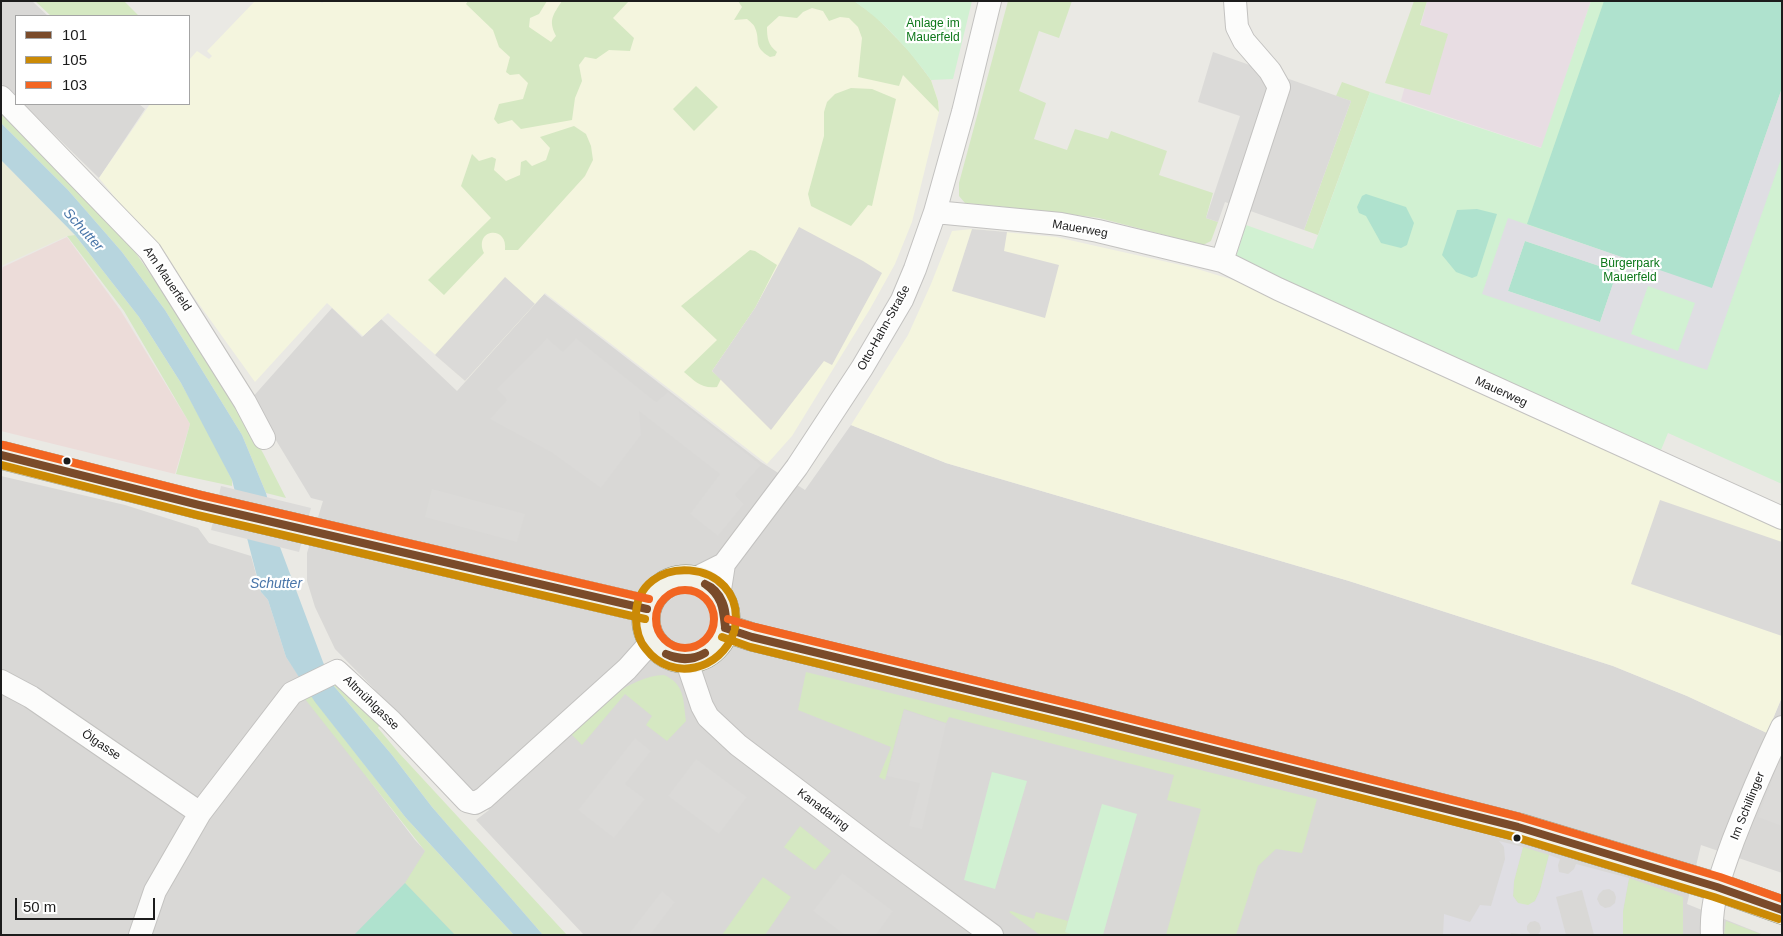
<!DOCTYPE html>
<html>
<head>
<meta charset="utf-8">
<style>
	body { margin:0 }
	#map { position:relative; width:1783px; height:936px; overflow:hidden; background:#eae9e4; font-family:Arial,sans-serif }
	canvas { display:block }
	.frame { position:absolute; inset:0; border:2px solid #1c1c1c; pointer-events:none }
	.legend { position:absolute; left:15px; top:15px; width:175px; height:90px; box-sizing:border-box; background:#fff; border:1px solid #a4a4a4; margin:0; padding:6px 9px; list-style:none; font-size:15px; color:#1c1c1c }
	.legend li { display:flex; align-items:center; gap:10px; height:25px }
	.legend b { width:25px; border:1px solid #a4a4a4 }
	.scale { position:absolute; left:15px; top:898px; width:140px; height:22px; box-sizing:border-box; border:2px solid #1c1c1c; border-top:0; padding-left:6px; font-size:15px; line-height:18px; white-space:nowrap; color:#1c1c1c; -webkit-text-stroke:4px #fff; paint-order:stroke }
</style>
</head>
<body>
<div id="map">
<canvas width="1783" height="936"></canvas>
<div class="frame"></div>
<ul class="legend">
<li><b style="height:6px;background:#7a4b2a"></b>101</li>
<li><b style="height:6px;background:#cb8a06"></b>105</li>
<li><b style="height:6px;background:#f26522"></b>103</li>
</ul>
<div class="scale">50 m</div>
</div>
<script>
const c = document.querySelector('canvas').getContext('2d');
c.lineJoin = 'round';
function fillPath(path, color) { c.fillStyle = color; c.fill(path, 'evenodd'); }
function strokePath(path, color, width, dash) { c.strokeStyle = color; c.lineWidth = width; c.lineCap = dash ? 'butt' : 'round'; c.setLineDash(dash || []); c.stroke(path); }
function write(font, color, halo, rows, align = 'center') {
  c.font = font + ' Arial,sans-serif'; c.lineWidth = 4.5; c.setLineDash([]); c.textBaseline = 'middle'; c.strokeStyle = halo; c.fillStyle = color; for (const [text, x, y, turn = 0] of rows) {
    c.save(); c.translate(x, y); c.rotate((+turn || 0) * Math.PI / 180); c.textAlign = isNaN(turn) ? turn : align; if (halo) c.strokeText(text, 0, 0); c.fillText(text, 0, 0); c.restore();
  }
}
const residential = new Path2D(`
	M 1,1 L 32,1 L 48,16 L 16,16 L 16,98 L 1,83 Z
	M 23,104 L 139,104 L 145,109 L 99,178 Z
	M 544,294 L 761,462 L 805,490 L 851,425 L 946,463 L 1349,581 L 1613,666 L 1687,696 L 1767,733 L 1782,697 L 1782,873 L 1701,845 L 1687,904 L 1764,935 L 584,935 L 476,820 L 489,810 L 396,711 L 335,649 L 315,607 L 307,581 L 307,553 L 323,501 L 311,498 L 251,399 L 332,308 L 362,337 L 381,319 L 457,391 Z
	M 1,476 L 125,505 L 198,528 L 209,543 L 251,556 L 261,592 L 268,600 L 286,657 L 370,781 L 415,840 L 505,935 L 1,935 Z`);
const commercial = new Path2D(`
	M 67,237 L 121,311 L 190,424 L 175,474 L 1,431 L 1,275 L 3,267 Z`);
const industrial = new Path2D(`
	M 1427,1 L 1591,1 L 1542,148 L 1401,101 Z`);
const education = new Path2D(`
	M 255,1 L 320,1 L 322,3 L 324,1 L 854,1 L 931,80 L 938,101 L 939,112 L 912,222 L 895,264 L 870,309 L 792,436 L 767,464 L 545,293 L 465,381 L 388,313 L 363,336 L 327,303 L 255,382 L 173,268 L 99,178 L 150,104 L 189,104 L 189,60 L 197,51 L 209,59 L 212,56 L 207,51 Z
	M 972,229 L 1056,237 L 1194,268 L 1250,285 L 1540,421 L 1682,482 L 1782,528 L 1782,697 L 1767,733 L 1687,696 L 1613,666 L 1349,581 L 946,463 L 851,425 L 908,335 L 931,284 L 952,231 Z`);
const farmland = new Path2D(`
	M 1,160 L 75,235 L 67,236 L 1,266 Z`);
const grass = new Path2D(`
	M 35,1 L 124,1 L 139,16 L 51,16 Z
	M 468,1 L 547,1 L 539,14 L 530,18 L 529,27 L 551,42 L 556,36 C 548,20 553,15 562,1 L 629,1 L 613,18 L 634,38 L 630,51 L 609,50 L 596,59 L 585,57 L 579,65 L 582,81 L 575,98 L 572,120 L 521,129 L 512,120 L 498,124 L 494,119 L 499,104 L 523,99 L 528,83 L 519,74 L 510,75 L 506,72 L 510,57 L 499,47 L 493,30 L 466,4 Z
	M 738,1 L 854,1 L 873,14 L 910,52 L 931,80 L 938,101 L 939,112 L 903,75 L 899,86 L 858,77 L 862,38 L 858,27 L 849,18 L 840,17 L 829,21 L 823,11 L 812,8 L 803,12 L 797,18 L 779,16 L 767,27 C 767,38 768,45 777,52 L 775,56 L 770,57 C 752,46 761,41 755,28 C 754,24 750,22 747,19 L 734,20 L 742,7 Z
	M 1008,1 L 1072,1 L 1059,38 L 1039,31 L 1019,91 L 1046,103 L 1034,139 L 1067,150 L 1075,129 L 1108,139 L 1111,131 L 1167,151 L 1159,175 L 1213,193 L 1206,218 L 1218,222 L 1211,241 L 1203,245 L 1099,218 L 1045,211 L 965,203 L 959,196 L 959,183 Z
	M 1414,1 L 1427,1 L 1420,25 L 1448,34 L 1430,95 L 1385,83 Z
	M 1342,82 L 1370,92 L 1318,235 L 1304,230 L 1351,101 L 1336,96 Z
	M 696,86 L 718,107 L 694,131 L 673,109 Z
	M 851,88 L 872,89 L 896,99 L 872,206 L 868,205 L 851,226 L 811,206 L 808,194 L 824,136 L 824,112 L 827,102 L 835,94 Z
	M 1,110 L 90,200 L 135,252 L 198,342 L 263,453 L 286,498 L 266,493 L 242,435 L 165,310 L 122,252 L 68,190 L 1,123 Z
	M 574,126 L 586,134 L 591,146 L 593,160 L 585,176 L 518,250 L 505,250 C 508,224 473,229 484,253 L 444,295 L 428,280 L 491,218 L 461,186 L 472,154 L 479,161 L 492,157 L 496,159 L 494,170 L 506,181 L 520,175 L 521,162 L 526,160 L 532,166 L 546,160 L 550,148 L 540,137 Z
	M 75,235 L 139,317 L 181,383 L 217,449 L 232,480 L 232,486 L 176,474 L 190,424 L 124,311 L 67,236 Z
	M 750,250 L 755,251 L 777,265 L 755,308 L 712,371 L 721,379 L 717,387 C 701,389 695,381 684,372 L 717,340 L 681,306 Z
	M 806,672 L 1317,799 L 1302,853 L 1276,849 L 1258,866 L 1236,935 L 1166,935 L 1201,809 L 1167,800 L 1174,775 L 949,717 L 946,723 L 904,709 L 885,780 L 879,777 L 891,747 L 798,710 Z
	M 664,675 C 685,684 683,700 686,721 L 667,741 L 646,725 L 652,716 L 625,694 L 582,745 L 568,731 C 594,710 629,676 664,675 Z
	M 341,679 L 382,721 L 378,728 L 399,753 L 567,935 L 543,935 L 536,927 L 432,807 L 392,755 L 333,685 Z
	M 311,696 L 406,818 L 514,935 L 455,935 L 405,883 L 425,851 L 305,699 Z
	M 800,826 L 831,851 L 815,870 L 784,847 Z
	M 1523,847 L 1549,855 L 1540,890 L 1535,901 L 1528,906 L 1518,903 L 1513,896 L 1514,881 Z
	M 763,877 L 791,897 L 765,935 L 722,935 Z
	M 1629,878 L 1683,897 L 1683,935 L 1623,935 L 1623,911 Z
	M 1011,911 L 1034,919 L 1036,912 L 1068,921 L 1065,932 L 1073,935 L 1040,935 L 1009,912 Z
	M 1726,921 L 1763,935 L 1724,935 Z`);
const park = new Path2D(`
	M 854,1 L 972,1 L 953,79 L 931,80 C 909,50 885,22 854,1 Z
	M 1591,1 L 1782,1 L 1782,484 L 1668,433 L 1661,450 L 1235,260 L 1246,225 L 1313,249 L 1370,92 L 1541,148 Z
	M 992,772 L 1027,781 L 995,889 L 964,880 Z
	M 1102,804 L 1137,814 L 1103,935 L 1074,935 L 1065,932 Z`);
const pitch = new Path2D(`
	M 1604,1 L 1782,1 L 1782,88 L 1712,289 L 1527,224 Z
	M 1366,194 L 1406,207 L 1414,223 L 1407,245 L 1401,248 L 1381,243 L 1366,216 L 1359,213 L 1357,207 L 1362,196 Z
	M 1477,209 L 1497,214 L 1477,276 L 1472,278 L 1456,272 L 1442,255 L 1457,210 Z
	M 1525,241 L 1617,272 L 1600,322 L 1508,291 Z
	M 405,883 L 455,935 L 354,935 Z`);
const parking = new Path2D(`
	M 1213,52 L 1351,101 L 1304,230 L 1225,202 L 1218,222 L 1206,218 L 1240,116 L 1198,102 Z
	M 799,227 L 863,261 L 882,273 L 832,365 L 824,361 L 771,430 L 712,371 L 755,308 Z
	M 972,229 L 1007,232 L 1004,251 L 1059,265 L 1045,318 L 952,291 Z
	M 505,277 L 535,304 L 465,381 L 435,355 Z
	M 547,338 L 563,352 L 576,338 L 656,402 L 668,392 L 761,465 L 735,495 L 744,504 L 718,536 L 690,514 L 720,474 L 639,411 L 641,435 L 601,488 L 551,452 L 490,419 L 507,400 L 497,389 Z
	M 432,489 L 525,514 L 517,542 L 425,517 Z
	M 1660,500 L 1782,542 L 1782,636 L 1631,584 Z
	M 904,710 L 946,724 L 922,829 L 909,826 L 920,783 L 887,776 Z
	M 635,738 L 651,751 L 625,784 L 645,799 L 614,838 L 578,810 Z
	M 696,759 L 747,797 L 719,834 L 668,796 Z
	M 1782,763 L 1782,826 L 1758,817 L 1778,764 Z
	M 842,873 L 893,911 L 876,935 L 845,935 L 813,911 Z
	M 662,891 L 675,902 L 650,935 L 628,935 Z`);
const plaza = new Path2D(`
	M 1782,88 L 1782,156 L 1707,370 L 1482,294 L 1508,218 L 1712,288 ZM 1525,241 L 1617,272 L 1600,322 L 1508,291 ZM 1648,286 L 1695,303 L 1678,351 L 1631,334 Z
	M 1499,841 L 1523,847 L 1514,881 L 1513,896 L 1518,903 L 1528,905 L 1535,901 L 1540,890 L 1549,855 L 1560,859 L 1558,865 L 1559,872 L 1568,874 L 1574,869 L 1576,864 L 1629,878 L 1623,911 L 1623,935 L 1594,935 L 1582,890 L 1556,897 L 1566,935 L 1537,935 L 1540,932 L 1541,928 L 1539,923 L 1535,921 L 1530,922 L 1527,926 L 1527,930 L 1531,935 L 1511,933 L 1510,935 L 1443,935 L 1444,914 L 1470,922 L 1480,905 L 1491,906 L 1505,859 L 1504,847 ZM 1609,889 L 1614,892 L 1616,897 L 1615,903 L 1610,907 L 1605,908 L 1600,905 L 1597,899 L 1599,894 L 1603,890 Z`);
const water = new Path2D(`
	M 1,123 L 68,190 L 122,252 L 165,310 L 242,435 L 266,493 L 280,547 L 323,662 L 333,685 L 392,755 L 432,807 L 543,935 L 514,935 L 406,818 L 315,702 L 286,657 L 268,600 L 261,592 L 232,480 L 181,383 L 139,317 L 75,235 L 1,160 Z`);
const pier = new Path2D(`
	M 221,486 L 311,508 L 299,552 L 211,530 Z`);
const street = new Path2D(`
	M 1,97 L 150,251 L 245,402 L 264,438
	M 935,212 L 1061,224 L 1098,231 L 1222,261 L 1279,87 L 1270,71 L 1244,41 L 1237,27 L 1235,1
	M 1222,261 L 1278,289 L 1782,518
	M 694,579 L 724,564 L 797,467 L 862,368 L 902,300 L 915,269 L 935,212 L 963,112 L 990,1
	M 719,596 L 724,564
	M 686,659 L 702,706 L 708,717 L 738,745 L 879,852 L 992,935
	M 1,681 L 31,697 L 200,813
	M 140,935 L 155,891 L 200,813 L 292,693 L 337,671 L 391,721 L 467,801 L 475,803 L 484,798 L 627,669 L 652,641
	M 1712,935 C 1710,901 1722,872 1733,841 C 1748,802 1764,765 1782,727`);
const secondary = new Path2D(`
	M 1,455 L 199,505 L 647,609
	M646 619a40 40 0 1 1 80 0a40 40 0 1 1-80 0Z
	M 725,628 L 752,637 L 1078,716 L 1518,827 L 1717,887 L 1782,910`);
const bus1 = new Path2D(`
	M 1,455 L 199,505 L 647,609
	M 705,584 C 722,591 728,611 725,627
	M 705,584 C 722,596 723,608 725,627
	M 725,628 L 752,637 L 1078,716 L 1518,827 L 1717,887 L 1782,910
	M 666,654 C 680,659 692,660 705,653
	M 666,654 C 679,661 692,661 705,653`);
const bus2 = new Path2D(`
	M 1,465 L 197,515 L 645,619
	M 734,632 C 721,670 672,683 646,649 C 638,640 636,629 636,617 C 635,550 747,556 735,628
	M 722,637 L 750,647 L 1076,726 L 1515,837 L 1714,897 L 1779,919`);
const bus3 = new Path2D(`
	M 3,445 L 201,495 L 649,599
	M656 619a29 29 0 1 1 58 0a29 29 0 1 1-58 0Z
	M 728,619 L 755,627 L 1080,706 L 1520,817 L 1720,877 L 1782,899`);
const markers = [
	[67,461,4.5,"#1c1c1c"],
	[1517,838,4.5,"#1c1c1c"]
];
const parkNames = [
	["Anlage im",933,24],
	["Mauerfeld",933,38],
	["Bürgerpark",1630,264],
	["Mauerfeld",1630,278]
];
const streetNames = [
	["Mauerweg",1080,229,10],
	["Am Mauerfeld",167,279,56],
	["Otto-Hahn-Straße",884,328,-61],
	["Mauerweg",1501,392,25],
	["Altmühlgasse",371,703,44],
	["Ölgasse",101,745,34],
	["Im Schillinger",1748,806,-68],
	["Kanadaring",823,810,37]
];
const waterNames = [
	["Schutter",83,230,48],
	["Schutter",276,584]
];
fillPath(residential, '#d9d8d6');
fillPath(commercial, '#ecdcd9');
fillPath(industrial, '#e8dde3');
fillPath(education, '#f4f5de');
fillPath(farmland, '#e9ebd7');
fillPath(grass, '#d5e8c2');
fillPath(park, '#d1f1d2');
fillPath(pitch, '#afe2ce');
fillPath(parking, '#dbdad8');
fillPath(plaza, '#dfdee3');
fillPath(water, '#b7d5de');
fillPath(pier, '#dcdbd9');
strokePath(street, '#c3c2c0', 24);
strokePath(secondary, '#91947d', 29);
strokePath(street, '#fcfcfb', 22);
strokePath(secondary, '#f2f2e9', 28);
strokePath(bus1, '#7a4b2a', 8);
strokePath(bus2, '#cb8a06', 8);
strokePath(bus3, '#f26522', 8);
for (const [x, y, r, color] of markers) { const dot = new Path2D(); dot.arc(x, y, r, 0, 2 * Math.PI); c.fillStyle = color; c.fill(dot); strokePath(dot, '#fff', 2); }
write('12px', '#0c7719', '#fff', parkNames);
write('12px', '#1c1c1c', '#fff', streetNames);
write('italic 14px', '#4a76a9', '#fff', waterNames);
</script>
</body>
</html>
